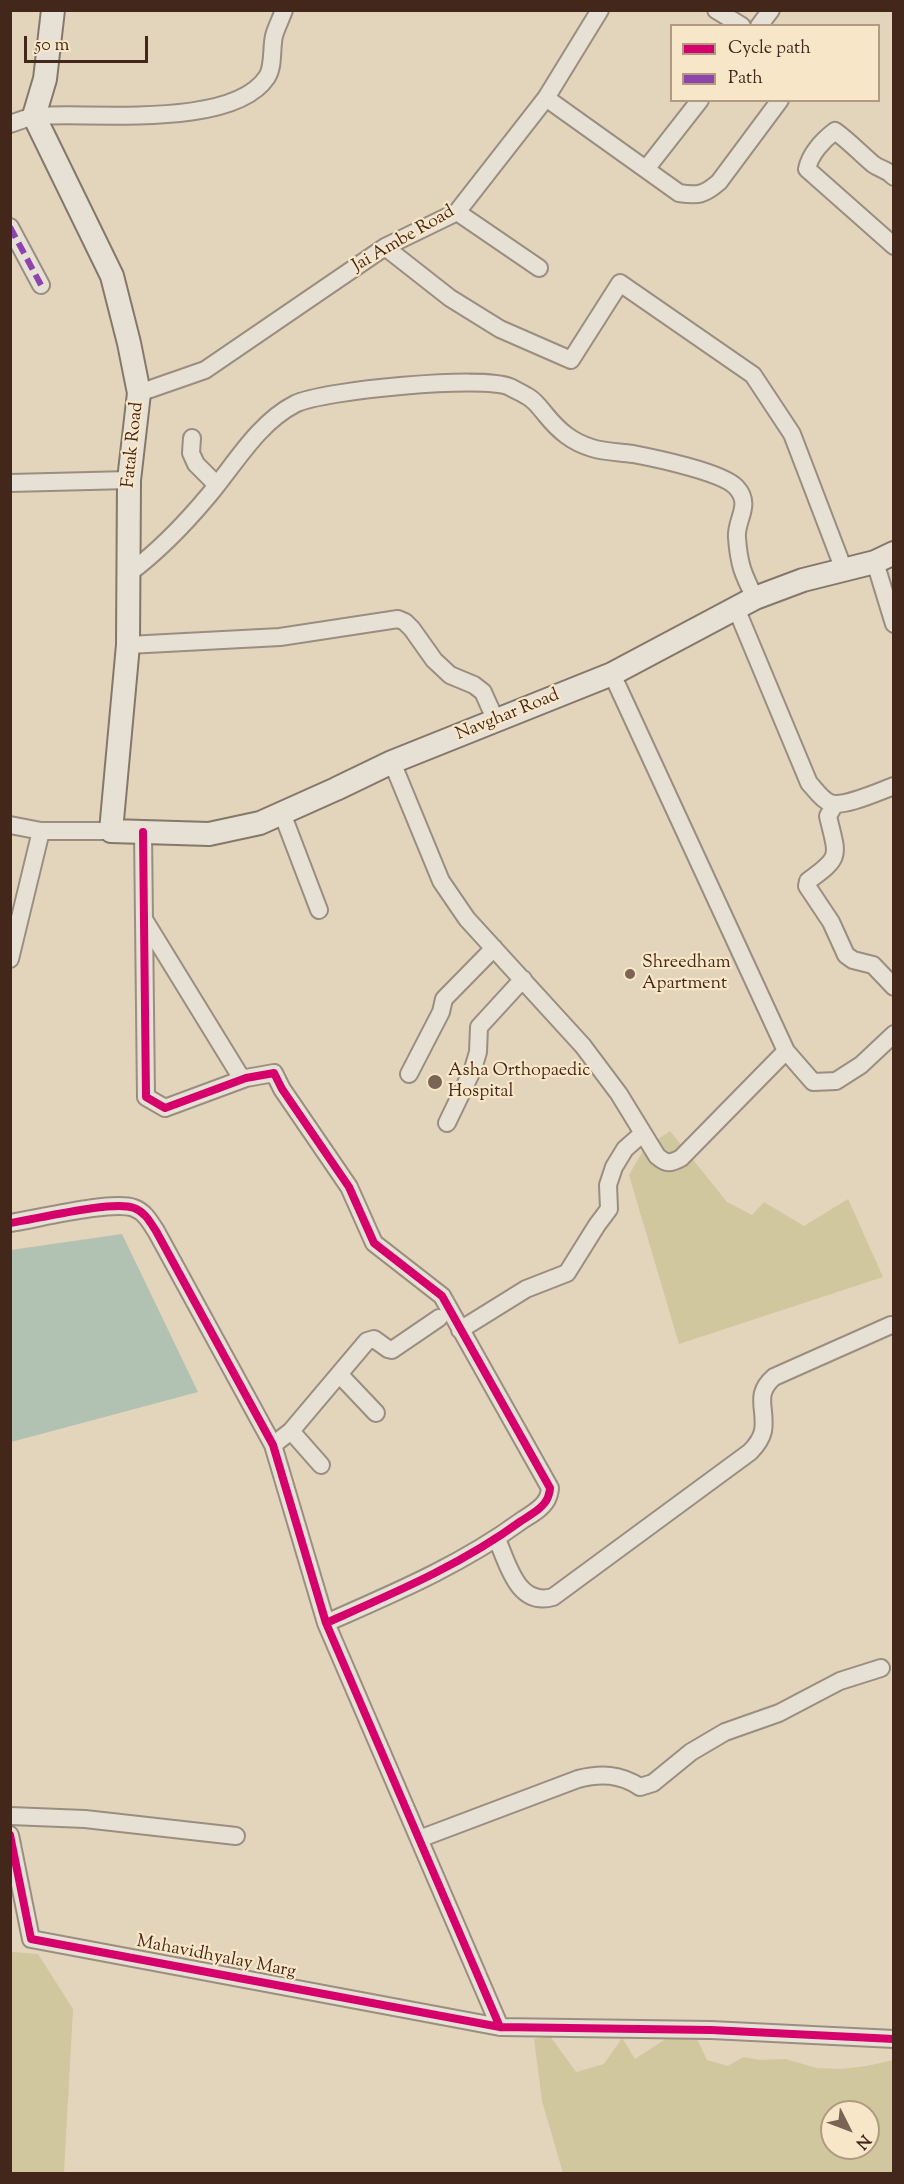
<!DOCTYPE html>
<html>
<head>
<meta charset="utf-8">
<style>
	body { margin:0 }
	#map { position:relative; width:904px; height:2184px; overflow:hidden; background:#e3d4bc; font-family:"Sorts Mill Goudy",serif }
	canvas { display:block }
	.frame { position:absolute; inset:0; border:12px solid #43271a; pointer-events:none }
	.legend { position:absolute; left:670px; top:24px; width:210px; height:78px; box-sizing:border-box; background:#f8e6c8; border:2px solid #b09a82; margin:0; padding:8px 10px; list-style:none; font-size:18px; color:#43271a }
	.legend li { display:flex; align-items:center; gap:12px; height:30px }
	.legend b { width:30px; border:2px solid #b09a82 }
	.north { position:absolute; left:820px; top:2100px; width:60px; height:60px; box-sizing:border-box; background:#f8e6c8; border:2px solid #b09a82; border-radius:50%; rotate:132deg; font-size:16px; font-weight:700; line-height:24px; text-align:center; color:#43271a }
	.north::after { content:''; display:block; margin:auto; width:21px; height:27px; background:#7b6453; clip-path:polygon(50% 0,100% 100%,50% 72%,0 100%) }
	.scale { position:absolute; left:24px; top:36px; width:124px; height:27px; box-sizing:border-box; border:3px solid #43271a; border-top:0; padding-left:8px; font-size:18px; line-height:21px; white-space:nowrap; color:#43271a; -webkit-text-stroke:4px #f8e6c8; paint-order:stroke }
</style>
</head>
<body>
<div id="map">
<canvas width="904" height="2184"></canvas>
<div class="frame"></div>
<ul class="legend">
<li><b style="height:8px;background:#d6006c"></b>Cycle path</li>
<li><b style="height:8px;background:#8e44ad"></b>Path</li>
</ul>
<div class="north">N</div>
<div class="scale">50 m</div>
</div>
<script>
const c = document.querySelector('canvas').getContext('2d');
c.lineJoin = 'round';
function fillPath(path, color) { c.fillStyle = color; c.fill(path, 'evenodd'); }
function strokePath(path, color, width, dash) { c.strokeStyle = color; c.lineWidth = width; c.lineCap = dash ? 'butt' : 'round'; c.setLineDash(dash || []); c.stroke(path); }
function write(font, color, halo, rows, align = 'center') {
  c.font = font + ' "Sorts Mill Goudy",serif'; c.lineWidth = 4.5; c.setLineDash([]); c.textBaseline = 'middle'; c.strokeStyle = halo; c.fillStyle = color; for (const [text, x, y, turn = 0] of rows) {
    c.save(); c.translate(x, y); c.rotate((+turn || 0) * Math.PI / 180); c.textAlign = isNaN(turn) ? turn : align; if (halo) c.strokeText(text, 0, 0); c.fillText(text, 0, 0); c.restore();
  }
}
const green = new Path2D(`
	M 670,1131 L 727,1202 L 752,1215 L 764,1202 L 804,1226 L 848,1199 L 883,1277 L 679,1344 L 629,1175 L 644,1149 Z
	M 12,1952 L 38,1954 L 73,2009 L 64,2173 L 11,2173 L 10,1956 Z
	M 695,2035 L 707,2060 L 728,2066 L 743,2057 L 760,2060 L 786,2059 L 816,2068 L 840,2069 L 867,2066 L 893,2060 L 893,2173 L 563,2173 L 542,2101 L 534,2039 L 550,2036 L 576,2072 L 604,2064 L 622,2038 L 635,2059 L 670,2036 ZM 832,2112 L 868,2112 L 868,2148 L 832,2148 Z`);
const water = new Path2D(`
	M 122,1234 L 198,1392 L 11,1442 L 11,1250 Z`);
const minor = new Path2D(`
	M 716,10 L 742,26
	M 759,26 L 771,10
	M 546,98 L 679,193 C 698,196 704,195 719,182 L 780,100
	M 10,124 C 19,121 28,117 37,116 C 93,112 233,129 267,77 C 274,66 271,49 274,36 C 276,28 281,19 284,10
	M 646,169 L 700,100
	M 894,177 C 885,168 881,170 873,164 C 860,153 849,141 835,131 C 823,140 810,154 807,169 L 894,246
	M 457,212 L 539,268
	M 10,227 L 41,285
	M 385,247 L 450,298 L 500,329 L 571,360 L 620,283 L 753,375 L 792,434 L 844,570
	M 139,393 L 205,370 L 385,247 L 457,212 L 546,98 L 600,10
	M 192,438 L 191,453 L 196,464 L 217,485
	M 10,483 L 129,480
	M 875,562 L 894,624
	M 128,574 C 159,551 184,525 209,495 C 235,464 258,423 295,404 C 323,390 484,375 510,387 C 517,391 524,394 530,398 C 536,402 541,409 546,415 C 559,431 572,442 592,448 C 605,452 619,452 633,454 C 654,458 722,472 736,487 C 753,505 735,520 737,538 C 739,565 743,574 755,598
	M 736,608 L 809,783 C 815,789 821,799 830,803 C 843,808 880,791 894,786
	M 128,645 L 280,637 L 398,619 L 405,622 L 412,629 L 434,660 L 450,675 L 474,685 L 483,692 L 496,721
	M 612,674 L 786,1051 L 813,1082 L 836,1081 L 861,1065 L 894,1034
	M 392,762 L 441,881 L 467,919 L 583,1046 L 619,1094 L 657,1156 C 666,1164 670,1164 681,1158 L 786,1051
	M 835,804 L 828,816 C 837,856 843,856 808,881 L 807,886 L 831,922 L 846,955 L 853,960 L 873,965 L 894,987
	M 282,813 L 319,910
	M 10,825 L 41,831 L 111,831
	M 143,832 L 146,1097 L 165,1108 L 246,1078 L 274,1073 L 282,1089 L 349,1187 L 374,1243 L 442,1296 L 550,1488 C 550,1491 549,1494 548,1497 C 544,1508 530,1515 521,1521 C 461,1565 394,1593 326,1623
	M 145,921 L 242,1079
	M 10,959 L 41,831
	M 409,1074 L 441,1012 L 444,999 L 494,948
	M 447,1123 L 473,1069 L 478,1052 L 479,1027 L 523,979
	M 10,1223 C 37,1219 112,1200 134,1208 C 145,1212 150,1222 156,1231 L 273,1445 L 326,1623 L 500,2027
	M 460,1330 L 526,1289 L 567,1273 L 597,1225 L 609,1209 L 608,1185 L 614,1167 L 625,1149 L 642,1134
	M 339,1374 L 376,1413
	M 291,1431 L 321,1465
	M 273,1445 L 291,1431 L 367,1341 L 374,1339 L 388,1349 L 392,1350 L 439,1318
	M 497,1539 C 508,1565 518,1607 553,1597 L 750,1452 C 756,1446 761,1440 763,1431 C 767,1409 753,1395 774,1377 L 891,1325
	M 10,1816 L 85,1819 L 236,1836
	M 10,1835 L 31,1939 L 500,2027 L 711,2030 L 894,2039
	M 419,1839 L 578,1779 C 601,1773 620,1774 640,1787 L 653,1783 L 691,1752 L 725,1732 L 779,1713 L 840,1681 L 881,1668`);
const secondary = new Path2D(`
	M 53,10 L 45,79 L 34,116 L 112,276 L 129,343 L 139,393 L 129,480 L 128,645 L 111,831 L 209,834 L 260,823 L 336,789 L 392,762 L 612,674 L 755,598 L 803,580 L 875,562 L 894,553`);
const quiet = new Path2D(`
	M 10,227 L 41,285`);
const cycleway = new Path2D(`
	M 143,832 L 146,1097 L 165,1108 L 246,1078 L 274,1073 L 282,1089 L 349,1187 L 374,1243 L 442,1296 L 550,1488 C 550,1491 549,1494 548,1497 C 544,1508 530,1515 521,1521 C 461,1565 394,1593 326,1623
	M 10,1223 C 37,1219 112,1200 134,1208 C 145,1212 150,1222 156,1231 L 273,1445 L 326,1623 L 500,2027
	M 10,1835 L 31,1939 L 500,2027 L 711,2030 L 894,2039`);
const markers = [
	[630,974,6,"#7b6453"],
	[435,1082,8,"#7b6453"]
];
const streetNames = [
	["Jai Ambe Road",404,240,-30],
	["Fatak Road",134,445,-84],
	["Navghar Road",508,716,-22],
	["Mahavidhyalay Marg",216,1958,11]
];
const poiNames = [
	["Shreedham",642,964],
	["Apartment",642,985],
	["Asha Orthopaedic",448,1072],
	["Hospital",448,1093]
];
fillPath(green, '#d0c79e');
fillPath(water, '#b1c1b2');
strokePath(minor, '#9a8e80', 20);
strokePath(secondary, '#84786a', 26);
strokePath(minor, '#e7e0d4', 16);
strokePath(secondary, '#e7e0d4', 22);
strokePath(quiet, '#8e44ad', 6, [12, 6]);
strokePath(cycleway, '#d6006c', 8);
for (const [x, y, r, color] of markers) { const dot = new Path2D(); dot.arc(x, y, r, 0, 2 * Math.PI); c.fillStyle = color; c.fill(dot); strokePath(dot, '#f8e6c8', 2); }
write('18px', '#43271a', '#f8e6c8', streetNames);
write('18px', '#43271a', '#f8e6c8', poiNames, 'left');
</script>
</body>
</html>
